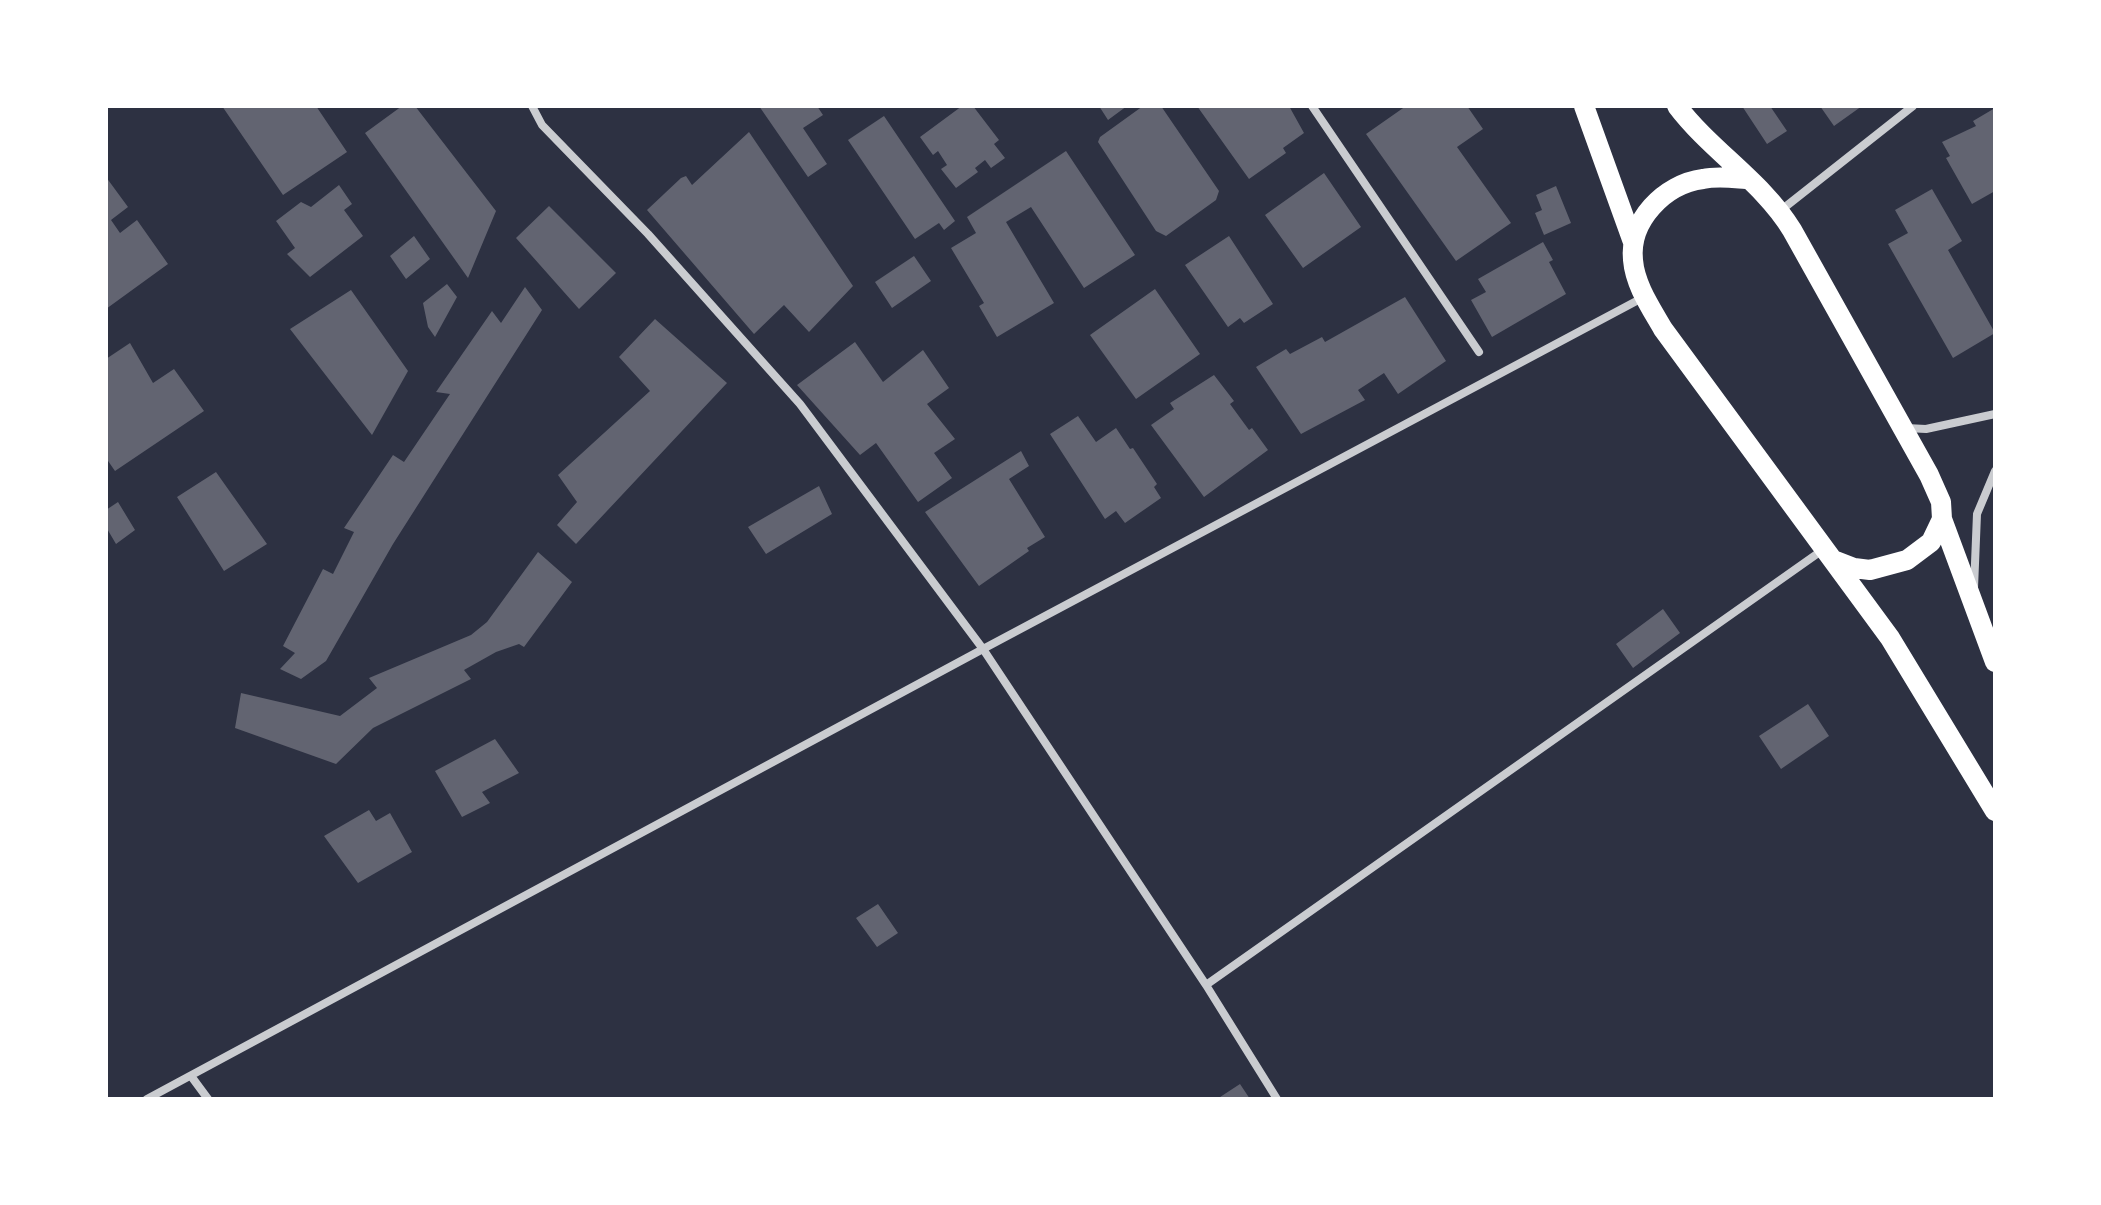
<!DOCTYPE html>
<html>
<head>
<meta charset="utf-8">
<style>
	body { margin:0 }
	#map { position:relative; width:2101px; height:1205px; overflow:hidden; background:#2d3142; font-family:Bitter,serif }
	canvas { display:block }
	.frame { position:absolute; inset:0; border:108px solid #fff; pointer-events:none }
</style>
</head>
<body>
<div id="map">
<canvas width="2101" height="1205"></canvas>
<div class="frame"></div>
</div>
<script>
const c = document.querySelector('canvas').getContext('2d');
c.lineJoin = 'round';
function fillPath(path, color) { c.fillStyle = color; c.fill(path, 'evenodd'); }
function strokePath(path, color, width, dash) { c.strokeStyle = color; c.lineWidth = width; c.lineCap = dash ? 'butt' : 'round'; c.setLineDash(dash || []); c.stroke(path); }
const building = new Path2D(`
	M 222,106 L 316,106 L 347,152 L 283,195 Z
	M 402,106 L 415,106 L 496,211 L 468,278 L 365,133 Z
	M 759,106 L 817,106 L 823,115 L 803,128 L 827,164 L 808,177 Z
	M 962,106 L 973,106 L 999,140 L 994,144 L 1005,158 L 991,168 L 985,160 L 975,168 L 978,172 L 956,188 L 941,169 L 947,165 L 938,151 L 933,155 L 920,137 Z
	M 1099,106 L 1127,106 L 1108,120 Z
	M 1143,106 L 1161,106 L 1219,191 L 1216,200 L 1166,236 L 1156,231 L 1098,142 L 1100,137 Z
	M 1197,106 L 1289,106 L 1304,133 L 1283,148 L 1286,153 L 1249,179 Z
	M 1406,106 L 1467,106 L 1483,129 L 1457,147 L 1511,223 L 1456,261 L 1366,134 Z
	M 1742,106 L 1770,106 L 1787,131 L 1767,144 Z
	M 1820,106 L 1862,106 L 1834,126 Z
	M 1995,108 L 1995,191 L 1972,204 L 1946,158 L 1950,156 L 1942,142 L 1976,126 L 1973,121 Z
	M 884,116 L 955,221 L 944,230 L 939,223 L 915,239 L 848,140 Z
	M 749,132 L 853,286 L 809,332 L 784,305 L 754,334 L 647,210 L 681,178 L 686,176 L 692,185 Z
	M 1066,151 L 1135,255 L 1084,288 L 1031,207 L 1006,222 L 1054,303 L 997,337 L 979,306 L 984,303 L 951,248 L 976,233 L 967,217 Z
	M 1324,173 L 1361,227 L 1303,268 L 1265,215 Z
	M 106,177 L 128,207 L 111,220 L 120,233 L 137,220 L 168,264 L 106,309 Z
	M 339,185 L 352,204 L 344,210 L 363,236 L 310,277 L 287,254 L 295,248 L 276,221 L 301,202 L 311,207 Z
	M 1556,186 L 1571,223 L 1544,235 L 1535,213 L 1542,210 L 1536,195 Z
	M 1932,189 L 1962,241 L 1948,250 L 1995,333 L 1953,358 L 1888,244 L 1908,233 L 1895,210 Z
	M 549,206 L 616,273 L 579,309 L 516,238 Z
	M 414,236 L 430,259 L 406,279 L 390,256 Z
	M 1229,236 L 1273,304 L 1244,323 L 1240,318 L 1228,327 L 1185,265 Z
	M 1543,242 L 1553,260 L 1549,262 L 1566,294 L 1492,337 L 1471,300 L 1486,292 L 1478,279 Z
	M 914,256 L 931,281 L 892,308 L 875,282 Z
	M 447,284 L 457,297 L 435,337 L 428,327 L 423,303 Z
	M 525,287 L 542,310 L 393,544 L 326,661 L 301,679 L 280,669 L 295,653 L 283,646 L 323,569 L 333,574 L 354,532 L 344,528 L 393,455 L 404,462 L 450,394 L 436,392 L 492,311 L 501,323 Z
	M 1155,289 L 1200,354 L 1136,399 L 1090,335 Z
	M 351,290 L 408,371 L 372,435 L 290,329 Z
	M 1405,297 L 1446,361 L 1398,394 L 1384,373 L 1358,390 L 1365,400 L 1301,434 L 1256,367 L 1286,349 L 1290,354 L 1322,337 L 1325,342 Z
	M 655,319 L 727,383 L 576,544 L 557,525 L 577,502 L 558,475 L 650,391 L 619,357 Z
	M 855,342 L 883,382 L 923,350 L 949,388 L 927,404 L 955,439 L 934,453 L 952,478 L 918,502 L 876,443 L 860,455 L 797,385 Z
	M 130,343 L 153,383 L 174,369 L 204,411 L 115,471 L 106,458 L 106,359 Z
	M 1214,375 L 1234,401 L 1230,404 L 1249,430 L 1252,428 L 1268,450 L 1204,497 L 1151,425 L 1174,409 L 1170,403 Z
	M 1078,416 L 1096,442 L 1116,428 L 1130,449 L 1133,448 L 1157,484 L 1154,487 L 1161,498 L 1125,523 L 1116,511 L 1105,519 L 1050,434 Z
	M 1021,451 L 1029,466 L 1009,479 L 1045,537 L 1027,548 L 1029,551 L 979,586 L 925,512 Z
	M 216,472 L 267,544 L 224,571 L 177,497 Z
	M 819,486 L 832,514 L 766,554 L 748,527 Z
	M 118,502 L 135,530 L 116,544 L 106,527 L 106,510 Z
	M 538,552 L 572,582 L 524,647 L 519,644 L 496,652 L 464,670 L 471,679 L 373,728 L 336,764 L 235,728 L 241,693 L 340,716 L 377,688 L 369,678 L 471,635 L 487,622 Z
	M 1663,609 L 1680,633 L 1633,668 L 1616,644 Z
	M 1808,704 L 1829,736 L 1781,769 L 1759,736 Z
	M 495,739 L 519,773 L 482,792 L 490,803 L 462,817 L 435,771 Z
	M 369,810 L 376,821 L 390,813 L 412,852 L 358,883 L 324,836 Z
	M 878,904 L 898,933 L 877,947 L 856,918 Z
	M 1240,1084 L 1250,1099 L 1217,1099 Z`);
const minor = new Path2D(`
	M 532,106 L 542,125 L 648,234 L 800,404 L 983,649 L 1206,985 L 1277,1099
	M 1312,106 L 1479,352
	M 1780,211 L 1913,106
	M 1906,428 L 1926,429 L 1995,414
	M 1974,588 L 1977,514 L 1995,471
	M 1206,985 L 1824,549
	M 191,1076 L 208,1099
	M 147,1099 L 983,649 L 1644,297`);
const primary = new Path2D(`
	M 1584,106 L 1633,242
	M 1677,106 C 1711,151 1763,182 1792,230 L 1929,475 L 1941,502 L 1942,519 L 1995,662
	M 1746,179 C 1732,178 1717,176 1703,179 C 1664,184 1629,221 1633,260 C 1635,285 1651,308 1663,329 L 1890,638 L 1995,811
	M 1836,561 L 1854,568 L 1870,570 L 1907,560 L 1931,542 L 1942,519`);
fillPath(building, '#626471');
strokePath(minor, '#caccd0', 8);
strokePath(primary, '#fff', 20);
</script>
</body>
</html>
